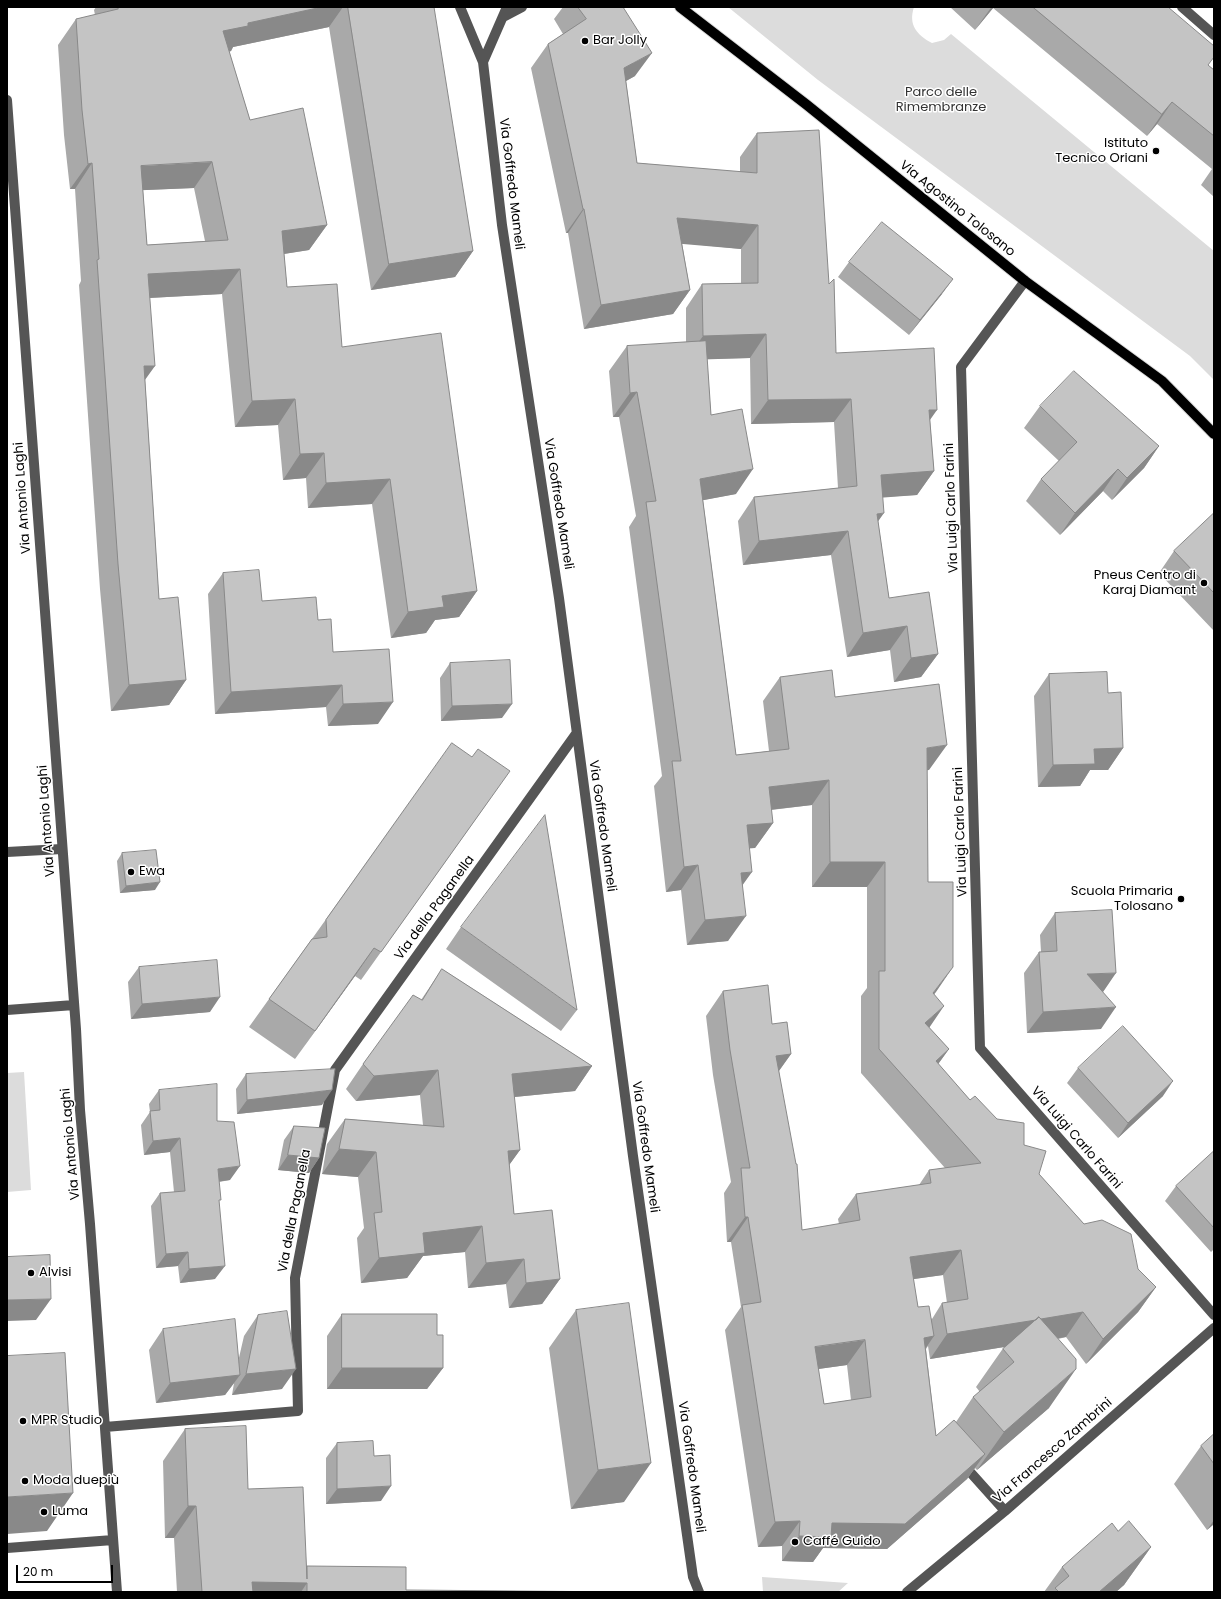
<!DOCTYPE html>
<html>
<head>
<meta charset="utf-8">
<style>
	body { margin:0 }
	#map { position:relative; width:1221px; height:1599px; overflow:hidden; background:#fff; font-family:Poppins,sans-serif }
	canvas { display:block }
	.frame { position:absolute; inset:0; border:8px solid #000; pointer-events:none }
	.scale { position:absolute; left:16px; top:1565px; width:97px; height:18px; box-sizing:border-box; border:2px solid #000; border-top:0; padding-left:5px; font-size:12px; line-height:14px; white-space:nowrap; color:#000; -webkit-text-stroke:3px #fff; paint-order:stroke }
</style>
</head>
<body>
<div id="map">
<canvas width="1221" height="1599"></canvas>
<div class="frame"></div>
<div class="scale">20 m</div>
</div>
<script>
const c = document.querySelector('canvas').getContext('2d');
c.lineJoin = 'round';
function fillPath(path, color) { c.fillStyle = color; c.fill(path, 'evenodd'); }
function strokePath(path, color, width, dash) { c.strokeStyle = color; c.lineWidth = width; c.lineCap = dash ? 'butt' : 'round'; c.setLineDash(dash || []); c.stroke(path); }
function write(font, color, halo, rows, align = 'center') {
  c.font = font + ' Poppins,sans-serif'; c.lineWidth = 3; c.setLineDash([]); c.textBaseline = 'middle'; c.strokeStyle = halo; c.fillStyle = color; for (const [text, x, y, turn = 0] of rows) {
    c.save(); c.translate(x, y); c.rotate((+turn || 0) * Math.PI / 180); c.textAlign = isNaN(turn) ? turn : align; if (halo) c.strokeText(text, 0, 0); c.fillText(text, 0, 0); c.restore();
  }
}
const green = new Path2D(`
	M 728,7 L 914,7 C 908,25 917,35 932,43 L 944,40 L 951,34 L 1214,251 L 1214,380 L 1190,356 L 818,80 Z
	M 24,1072 L 31,1190 L 7,1192 L 7,1073 Z
	M 762,1577 L 848,1583 L 838,1592 L 763,1592 Z`);
const minor = new Path2D(`
	M 460,7 L 483,62 L 502,225 L 559,598 L 633,1156 L 693,1577 L 699,1592
	M 1182,7 L 1214,35
	M 503,17 L 522,7
	M 483,62 L 507,7
	M 7,100 L 76,1029 L 80,1110 L 90,1224 L 117,1592
	M 1025,281 L 961,367 L 980,1048 L 1214,1315
	M 7,852 L 62,849
	M 7,1010 L 74,1005
	M 105,1427 L 298,1411 L 295,1278 L 335,1070 L 576,734
	M 962,1463 L 1005,1511
	M 7,1548 L 113,1540
	M 907,1592 L 1005,1511 L 1214,1328`);
const major = new Path2D(`
	M 680,7 L 807,105 L 1025,281 L 1162,381 L 1214,434`);
const wall = new Path2D(`
	M 96,7 L 425,7 L 473,251 L 455,277 L 371,290 L 329,27 L 233,47 L 231,51 L 229,52 L 250,120 L 327,225 L 309,250 L 284,254 L 287,287 L 342,347 L 477,591 L 459,617 L 435,620 L 426,633 L 391,638 L 372,504 L 308,508 L 306,478 L 283,480 L 278,425 L 235,427 L 222,294 L 149,298 L 145,379 L 159,599 L 186,680 L 169,705 L 111,711 L 100,589 L 79,285 L 81,281 L 75,189 L 70,189 L 64,135 L 58,45 L 76,19 L 95,15 L 94,10 ZM 194,188 L 205,241 L 147,245 L 143,190 Z
	M 563,7 L 623,7 L 635,76 L 626,81 L 637,163 L 740,172 L 740,157 L 757,133 L 829,284 L 836,353 L 930,420 L 934,471 L 917,495 L 882,497 L 878,521 L 889,598 L 938,654 L 921,677 L 894,682 L 890,650 L 847,657 L 831,555 L 743,565 L 738,521 L 754,497 L 838,488 L 834,422 L 751,424 L 750,358 L 707,359 L 711,415 L 736,494 L 703,500 L 736,755 L 769,751 L 763,701 L 780,677 L 835,697 L 929,770 L 927,770 L 928,882 L 934,995 L 929,1028 L 949,1049 L 938,1064 L 970,1100 L 997,1119 L 1024,1145 L 1039,1174 L 1084,1224 L 1138,1269 L 1156,1287 L 1138,1312 L 1086,1364 L 1066,1337 L 1058,1339 L 1049,1408 L 977,1470 L 975,1468 L 967,1479 L 887,1549 L 823,1548 L 813,1562 L 782,1561 L 782,1546 L 758,1547 L 725,1330 L 741,1307 L 731,1242 L 727,1242 L 724,1193 L 731,1182 L 713,1075 L 706,1016 L 723,991 L 772,1024 L 791,1054 L 779,1071 L 802,1230 L 839,1224 L 838,1219 L 856,1194 L 919,1185 L 929,1170 L 945,1168 L 861,1073 L 861,996 L 867,988 L 867,887 L 812,887 L 812,805 L 771,810 L 773,823 L 755,848 L 749,848 L 742,886 L 728,941 L 687,945 L 681,890 L 666,892 L 654,786 L 662,776 L 629,527 L 636,516 L 619,417 L 613,417 L 609,371 L 627,346 L 686,342 L 686,308 L 702,284 L 741,283 L 741,249 L 682,243 L 690,290 L 673,314 L 584,329 L 568,233 L 566,233 L 531,68 L 548,44 L 563,34 L 554,19 ZM 943,1275 L 947,1303 L 942,1303 L 932,1319 L 918,1307 L 913,1279 ZM 928,1346 L 930,1359 L 1004,1347 L 976,1387 L 980,1392 L 973,1397 L 956,1422 L 936,1436 L 926,1349 ZM 847,1365 L 851,1400 L 824,1404 L 818,1369 Z
	M 950,7 L 1168,7 L 1208,65 L 1214,70 L 1214,197 L 1201,185 L 1212,169 L 1157,124 L 1147,136 L 993,8 L 975,30 Z
	M 849,262 L 942,294 L 909,335 L 838,277 Z
	M 1040,406 L 1159,446 L 1144,468 L 1112,500 L 1103,491 L 1060,535 L 1026,501 L 1041,479 L 1059,461 L 1024,428 Z
	M 1214,513 L 1214,631 L 1159,573 L 1174,551 Z
	M 223,573 L 262,601 L 318,620 L 333,652 L 378,724 L 328,726 L 326,707 L 215,714 L 208,594 Z
	M 450,663 L 502,718 L 441,721 L 440,678 Z
	M 1049,674 L 1108,693 L 1123,748 L 1108,770 L 1090,770 L 1080,786 L 1038,787 L 1034,696 Z
	M 452,743 L 490,799 L 361,980 L 355,976 L 295,1059 L 249,1027 Z
	M 122,853 L 155,890 L 120,893 L 117,861 Z
	M 1055,913 L 1101,1029 L 1027,1033 L 1024,973 L 1039,952 L 1041,952 L 1040,935 Z
	M 461,927 L 577,1010 L 561,1031 L 446,949 Z
	M 139,967 L 210,1012 L 131,1019 L 128,982 Z
	M 442,969 L 592,1066 L 575,1091 L 514,1097 L 520,1150 L 509,1165 L 514,1214 L 560,1279 L 542,1304 L 509,1308 L 506,1284 L 468,1288 L 465,1252 L 423,1256 L 407,1278 L 361,1283 L 357,1238 L 364,1228 L 358,1177 L 322,1174 L 327,1144 L 345,1119 L 423,1125 L 420,1095 L 356,1101 L 346,1089 L 363,1064 L 421,1000 Z
	M 1078,1068 L 1163,1096 L 1118,1138 L 1067,1083 Z
	M 246,1074 L 322,1105 L 237,1114 L 236,1089 Z
	M 159,1090 L 217,1121 L 230,1180 L 219,1182 L 219,1202 L 215,1279 L 180,1283 L 178,1266 L 156,1268 L 151,1206 L 160,1193 L 174,1192 L 170,1152 L 144,1155 L 141,1125 L 150,1112 L 149,1104 Z
	M 294,1126 L 319,1158 L 309,1173 L 278,1170 L 284,1140 Z
	M 1214,1151 L 1214,1249 L 1211,1252 L 1165,1201 L 1176,1186 Z
	M 576,1310 L 624,1502 L 571,1509 L 549,1348 Z
	M 342,1314 L 437,1335 L 443,1368 L 427,1389 L 327,1389 L 327,1336 Z
	M 258,1315 L 282,1389 L 232,1395 L 234,1383 L 225,1395 L 156,1403 L 149,1350 L 163,1329 L 238,1362 L 244,1336 Z
	M 185,1429 L 248,1489 L 306,1567 L 307,1566 L 406,1590 L 630,1592 L 177,1592 L 174,1538 L 165,1538 L 163,1461 Z
	M 1214,1434 L 1214,1524 L 1207,1530 L 1174,1484 L 1201,1446 Z
	M 337,1443 L 374,1456 L 381,1501 L 326,1504 L 326,1458 Z
	M 1118,1531 L 1151,1547 L 1124,1585 L 1116,1592 L 1044,1592 L 1062,1567 Z`);
const shadedWall = new Path2D(`
	M 322,7 L 343,7 L 329,27 L 233,47 L 231,51 L 205,57 L 223,31 L 248,23 Z
	M 992,7 L 994,7 L 975,30 L 990,9 Z
	M 652,53 L 635,76 L 608,91 L 624,68 Z
	M 1172,102 L 1157,124 L 1147,136 L 1162,114 Z
	M 212,162 L 194,188 L 123,191 L 141,166 Z
	M 92,163 L 75,189 L 70,189 L 88,164 Z
	M 583,209 L 584,209 L 568,233 L 566,233 Z
	M 677,218 L 758,225 L 741,249 L 660,242 Z
	M 327,225 L 309,250 L 264,257 L 282,231 Z
	M 473,251 L 455,277 L 371,290 L 389,264 Z
	M 240,269 L 222,294 L 130,299 L 148,274 Z
	M 953,279 L 942,294 L 909,335 L 920,320 Z
	M 690,290 L 673,314 L 584,329 L 601,305 Z
	M 766,334 L 750,358 L 686,360 L 703,336 Z
	M 144,366 L 155,366 L 137,391 Z
	M 637,392 L 619,417 L 613,417 L 630,393 Z
	M 295,399 L 278,425 L 235,427 L 252,401 Z
	M 851,399 L 834,422 L 751,424 L 768,400 Z
	M 929,410 L 937,410 L 920,434 Z
	M 1159,446 L 1144,468 L 1112,500 L 1127,478 Z
	M 324,453 L 306,478 L 283,480 L 300,454 Z
	M 753,469 L 736,494 L 683,504 L 700,479 Z
	M 1118,469 L 1103,491 L 1060,535 L 1075,513 Z
	M 934,471 L 917,495 L 864,499 L 881,475 Z
	M 390,479 L 372,504 L 308,508 L 326,483 Z
	M 884,513 L 867,537 L 877,514 Z
	M 848,531 L 831,555 L 743,565 L 759,541 Z
	M 477,591 L 459,617 L 435,620 L 426,633 L 391,638 L 408,612 L 442,596 Z
	M 907,626 L 890,650 L 847,657 L 863,633 Z
	M 938,654 L 921,677 L 894,682 L 911,658 Z
	M 186,680 L 169,705 L 111,711 L 129,685 Z
	M 342,685 L 326,707 L 215,714 L 231,692 Z
	M 393,702 L 378,724 L 328,726 L 343,704 Z
	M 512,704 L 502,718 L 441,721 L 452,706 Z
	M 947,745 L 929,770 L 909,773 L 927,748 Z
	M 1123,748 L 1108,770 L 1090,770 L 1080,786 L 1038,787 L 1053,765 L 1094,749 Z
	M 829,780 L 812,805 L 751,812 L 769,787 Z
	M 773,823 L 755,848 L 729,850 L 747,825 Z
	M 830,862 L 885,862 L 867,887 L 812,887 Z
	M 698,865 L 681,890 L 666,892 L 684,867 Z
	M 752,872 L 734,897 L 741,873 Z
	M 160,882 L 155,890 L 120,893 L 126,886 Z
	M 746,916 L 728,941 L 687,945 L 705,920 Z
	M 374,948 L 355,976 L 295,1059 L 315,1031 Z
	M 953,967 L 936,992 L 915,1018 L 933,993 Z
	M 1116,973 L 1101,995 L 1087,974 Z
	M 220,997 L 210,1012 L 131,1019 L 142,1004 Z
	M 944,1006 L 927,1031 L 925,1023 Z
	M 1116,1007 L 1101,1029 L 1027,1033 L 1043,1012 Z
	M 949,1049 L 931,1074 L 936,1061 Z
	M 791,1054 L 773,1079 L 776,1056 Z
	M 592,1066 L 575,1091 L 494,1099 L 512,1074 Z
	M 438,1070 L 420,1095 L 356,1101 L 374,1076 Z
	M 1173,1081 L 1163,1096 L 1118,1138 L 1128,1123 Z
	M 332,1090 L 322,1105 L 237,1114 L 247,1100 Z
	M 180,1138 L 170,1152 L 144,1155 L 153,1141 Z
	M 339,1149 L 376,1152 L 358,1177 L 322,1174 Z
	M 520,1150 L 502,1175 L 508,1151 Z
	M 288,1155 L 319,1158 L 309,1173 L 278,1170 Z
	M 240,1166 L 230,1180 L 208,1183 L 218,1169 Z
	M 745,1217 L 748,1217 L 731,1242 L 727,1242 Z
	M 482,1226 L 465,1252 L 423,1256 L 407,1278 L 361,1283 L 379,1258 L 423,1233 Z
	M 961,1250 L 943,1275 L 893,1282 L 910,1257 Z
	M 188,1252 L 178,1266 L 156,1268 L 166,1254 Z
	M 524,1259 L 506,1284 L 468,1288 L 486,1263 Z
	M 225,1266 L 215,1279 L 180,1283 L 189,1269 Z
	M 560,1279 L 542,1304 L 509,1308 L 526,1283 Z
	M 1156,1287 L 1138,1312 L 1086,1364 L 1103,1339 Z
	M 51,1299 L 36,1320 L 7,1321 L 7,1300 Z
	M 1083,1312 L 1066,1337 L 930,1359 L 947,1334 Z
	M 934,1336 L 917,1361 L 924,1338 Z
	M 865,1340 L 847,1365 L 797,1372 L 815,1347 Z
	M 342,1368 L 443,1368 L 427,1389 L 327,1389 Z
	M 296,1369 L 282,1389 L 232,1395 L 246,1374 Z
	M 1076,1369 L 1049,1408 L 977,1470 L 1004,1432 Z
	M 240,1375 L 225,1395 L 156,1403 L 170,1383 Z
	M 985,1454 L 967,1479 L 887,1549 L 823,1548 L 813,1562 L 782,1561 L 799,1536 L 832,1523 Z
	M 651,1463 L 624,1502 L 571,1509 L 598,1470 Z
	M 391,1486 L 381,1501 L 326,1504 L 337,1489 Z
	M 73,1493 L 47,1531 L 7,1534 L 7,1497 Z
	M 188,1506 L 196,1506 L 174,1538 L 165,1538 Z
	M 1214,1520 L 1214,1524 L 1207,1530 Z
	M 800,1521 L 782,1546 L 758,1547 L 775,1522 Z
	M 1151,1547 L 1124,1585 L 1116,1592 L 1099,1592 Z
	M 252,1582 L 307,1583 L 301,1592 L 246,1592 Z`);
const building = new Path2D(`
	M 117,7 L 322,7 L 248,23 L 248,26 L 223,31 L 250,120 L 303,108 L 327,225 L 282,231 L 287,287 L 337,284 L 342,347 L 441,333 L 477,591 L 442,596 L 444,607 L 408,612 L 390,479 L 326,483 L 324,453 L 300,454 L 295,399 L 252,401 L 240,269 L 148,274 L 155,366 L 144,366 L 159,599 L 178,597 L 186,680 L 129,685 L 118,564 L 97,260 L 99,259 L 92,163 L 88,164 L 82,110 L 76,19 L 118,9 ZM 212,162 L 228,240 L 147,245 L 141,166 Z
	M 348,7 L 434,7 L 473,251 L 389,264 Z
	M 578,7 L 623,7 L 652,53 L 624,68 L 637,163 L 757,173 L 757,133 L 819,130 L 829,284 L 834,279 L 836,353 L 934,348 L 937,410 L 929,410 L 934,471 L 881,475 L 884,513 L 877,514 L 889,598 L 929,592 L 938,654 L 911,658 L 907,626 L 863,633 L 848,531 L 759,541 L 754,497 L 857,486 L 851,399 L 768,400 L 766,334 L 703,336 L 702,284 L 758,283 L 758,225 L 677,218 L 690,290 L 601,305 L 584,209 L 583,209 L 548,44 L 586,19 Z
	M 1033,7 L 1168,7 L 1214,46 L 1214,57 L 1208,65 L 1214,70 L 1214,136 L 1172,102 L 1162,114 Z
	M 882,222 L 953,279 L 920,320 L 849,262 Z
	M 706,341 L 711,415 L 742,409 L 753,469 L 700,479 L 736,755 L 789,749 L 780,677 L 832,670 L 835,697 L 939,684 L 947,745 L 927,748 L 928,882 L 953,882 L 953,967 L 933,993 L 944,1006 L 925,1023 L 949,1049 L 936,1061 L 970,1100 L 975,1096 L 997,1119 L 1024,1123 L 1024,1145 L 1046,1151 L 1039,1174 L 1084,1224 L 1102,1220 L 1131,1234 L 1138,1269 L 1156,1287 L 1103,1339 L 1083,1312 L 1041,1319 L 1039,1317 L 1036,1320 L 947,1334 L 942,1303 L 968,1299 L 961,1250 L 910,1257 L 918,1307 L 929,1306 L 934,1336 L 924,1338 L 936,1436 L 954,1420 L 985,1454 L 905,1524 L 832,1523 L 831,1537 L 799,1536 L 800,1521 L 775,1522 L 742,1305 L 761,1302 L 748,1217 L 745,1217 L 741,1168 L 750,1168 L 730,1050 L 723,991 L 768,985 L 772,1024 L 787,1022 L 791,1054 L 776,1056 L 796,1164 L 797,1164 L 802,1230 L 860,1220 L 856,1194 L 931,1183 L 929,1170 L 981,1163 L 879,1049 L 879,971 L 885,971 L 885,862 L 830,862 L 829,780 L 769,787 L 773,823 L 747,825 L 752,872 L 741,873 L 746,916 L 705,920 L 698,865 L 684,867 L 672,761 L 681,761 L 646,502 L 656,501 L 637,392 L 630,393 L 627,346 ZM 865,1340 L 871,1397 L 824,1404 L 815,1347 Z
	M 1074,371 L 1159,446 L 1127,478 L 1118,469 L 1075,513 L 1041,479 L 1077,442 L 1040,406 Z
	M 1214,513 L 1214,593 L 1174,551 Z
	M 259,570 L 262,601 L 316,597 L 318,620 L 331,619 L 333,652 L 389,649 L 393,702 L 343,704 L 342,685 L 231,692 L 223,573 Z
	M 510,660 L 512,704 L 452,706 L 450,663 Z
	M 1107,672 L 1108,693 L 1121,692 L 1123,748 L 1094,749 L 1095,764 L 1053,765 L 1049,674 Z
	M 452,743 L 472,757 L 478,749 L 510,771 L 381,952 L 374,948 L 315,1031 L 269,999 L 312,939 L 327,937 L 326,920 Z
	M 545,815 L 577,1010 L 461,927 Z
	M 156,850 L 160,882 L 126,886 L 122,853 Z
	M 1112,910 L 1116,973 L 1087,974 L 1116,1007 L 1043,1012 L 1039,952 L 1057,951 L 1055,913 Z
	M 217,960 L 220,997 L 142,1004 L 139,967 Z
	M 442,969 L 592,1066 L 512,1074 L 520,1150 L 508,1151 L 514,1214 L 552,1210 L 560,1279 L 526,1283 L 524,1259 L 486,1263 L 482,1226 L 423,1233 L 425,1253 L 379,1258 L 374,1213 L 382,1212 L 376,1152 L 339,1149 L 345,1119 L 444,1127 L 438,1070 L 374,1076 L 363,1064 L 413,995 L 422,1000 Z
	M 1123,1026 L 1173,1081 L 1128,1123 L 1078,1068 Z
	M 335,1069 L 332,1090 L 247,1100 L 246,1074 Z
	M 217,1084 L 217,1121 L 234,1122 L 240,1166 L 218,1169 L 221,1200 L 219,1200 L 225,1266 L 189,1269 L 188,1252 L 166,1254 L 160,1193 L 185,1191 L 180,1138 L 153,1141 L 150,1111 L 160,1110 L 159,1090 Z
	M 294,1126 L 325,1128 L 319,1158 L 288,1155 Z
	M 1214,1151 L 1214,1228 L 1176,1186 Z
	M 50,1255 L 51,1299 L 7,1300 L 7,1257 Z
	M 629,1303 L 651,1463 L 598,1470 L 576,1310 Z
	M 287,1311 L 296,1369 L 246,1374 L 258,1315 Z
	M 342,1314 L 437,1314 L 437,1335 L 443,1335 L 443,1368 L 342,1368 Z
	M 1039,1317 L 1076,1359 L 1076,1369 L 1004,1432 L 973,1397 L 1014,1362 L 1003,1349 Z
	M 235,1319 L 240,1375 L 170,1383 L 163,1329 Z
	M 65,1353 L 73,1493 L 7,1497 L 7,1356 Z
	M 246,1426 L 248,1489 L 303,1487 L 307,1579 L 307,1566 L 406,1567 L 406,1590 L 630,1592 L 307,1592 L 307,1583 L 252,1582 L 253,1592 L 202,1592 L 196,1506 L 188,1506 L 185,1429 Z
	M 1214,1434 L 1214,1464 L 1201,1446 Z
	M 373,1441 L 374,1456 L 390,1455 L 391,1486 L 337,1489 L 337,1443 Z
	M 1129,1521 L 1151,1547 L 1099,1592 L 1059,1592 L 1055,1588 L 1069,1576 L 1062,1567 L 1112,1523 L 1118,1531 Z`);
const markers = [
	[585,41,4,"#000"],
	[1156,151,4,"#000"],
	[1204,583,4,"#000"],
	[131,872,4,"#000"],
	[1181,899,4,"#000"],
	[31,1273,4,"#000"],
	[23,1421,4,"#000"],
	[25,1481,4,"#000"],
	[44,1512,4,"#000"],
	[795,1542,4,"#000"]
];
const poiNames = [
	["Bar Jolly",593,41],
	["Istituto",1148,144,"right"],
	["Tecnico Oriani",1148,159,"right"],
	["Pneus Centro di",1196,576,"right"],
	["Karaj Diamant",1196,591,"right"],
	["Ewa",139,872],
	["Scuola Primaria",1173,892,"right"],
	["Tolosano",1173,907,"right"],
	["Alvisi",39,1273],
	["MPR Studio",31,1421],
	["Moda duepiù",33,1481],
	["Luma",52,1512],
	["Caffé Guido",803,1542]
];
const parkNames = [
	["Parco delle",941,93],
	["Rimembranze",941,108]
];
const streetNames = [
	["Via Goffredo Mameli",511,184,83],
	["Via Agostino Tolosano",957,209,39],
	["Via Antonio Laghi",23,498,-94],
	["Via Goffredo Mameli",558,504,81],
	["Via Luigi Carlo Farini",952,508,-92],
	["Via Antonio Laghi",47,821,-94],
	["Via Goffredo Mameli",602,826,82],
	["Via Luigi Carlo Farini",961,832,-92],
	["Via della Paganella",435,908,-54],
	["Via Luigi Carlo Farini",1076,1138,49],
	["Via Antonio Laghi",71,1144,-95],
	["Via Goffredo Mameli",645,1147,82],
	["Via della Paganella",295,1211,-79],
	["Via Francesco Zambrini",1053,1451,-41],
	["Via Goffredo Mameli",691,1467,82]
];
fillPath(green, '#dcdcdc');
strokePath(major, '#dbdbdb', 12);
strokePath(minor, '#555', 10);
strokePath(major, '#000', 10);
fillPath(wall, '#a9a9a9');
fillPath(shadedWall, '#898989');
fillPath(building, '#c4c4c4');
strokePath(building, '#898989', 1);
for (const [x, y, r, color] of markers) { const dot = new Path2D(); dot.arc(x, y, r, 0, 2 * Math.PI); c.fillStyle = color; c.fill(dot); strokePath(dot, '#fff', 1.5); }
write('13px', '#000', '#fff', poiNames, 'left');
write('13px', '#333', '#fff', parkNames);
write('13px', '#000', '#fff', streetNames);
</script>
</body>
</html>
